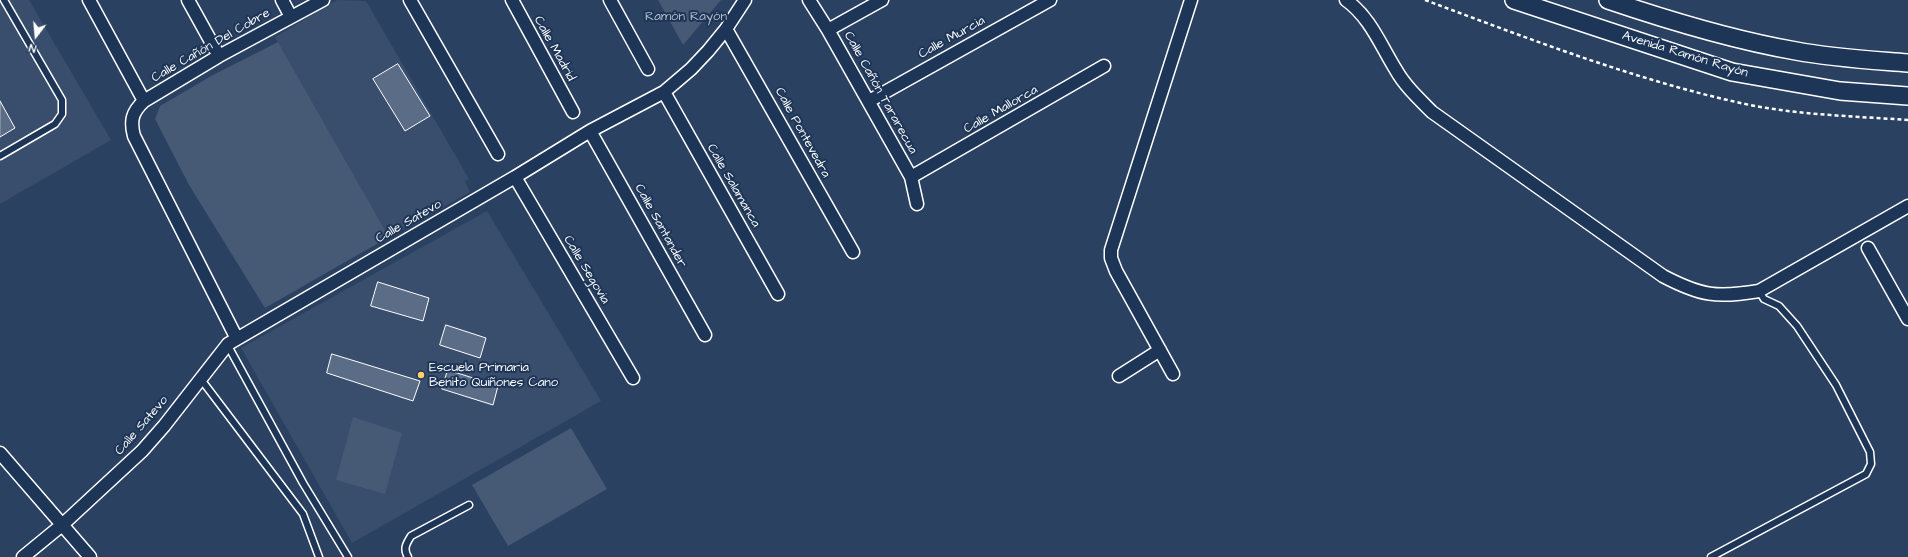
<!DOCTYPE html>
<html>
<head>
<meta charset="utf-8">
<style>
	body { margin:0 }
	#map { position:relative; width:1908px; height:557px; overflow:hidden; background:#2a4161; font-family:"Architects Daughter",sans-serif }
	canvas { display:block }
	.north { position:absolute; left:16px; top:16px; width:40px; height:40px; -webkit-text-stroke:3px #1d3557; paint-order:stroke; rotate:196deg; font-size:11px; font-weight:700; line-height:16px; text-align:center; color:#fff }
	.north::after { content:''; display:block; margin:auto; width:14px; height:18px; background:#fff; clip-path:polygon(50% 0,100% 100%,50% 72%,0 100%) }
</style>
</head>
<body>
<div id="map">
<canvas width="1908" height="557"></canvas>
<div class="north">N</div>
</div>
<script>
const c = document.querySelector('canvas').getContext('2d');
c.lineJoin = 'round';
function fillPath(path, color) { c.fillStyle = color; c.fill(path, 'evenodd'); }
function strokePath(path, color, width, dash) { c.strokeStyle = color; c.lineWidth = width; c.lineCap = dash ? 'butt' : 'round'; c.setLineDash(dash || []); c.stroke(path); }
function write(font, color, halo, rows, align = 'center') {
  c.font = font + ' "Architects Daughter",sans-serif'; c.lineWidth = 4; c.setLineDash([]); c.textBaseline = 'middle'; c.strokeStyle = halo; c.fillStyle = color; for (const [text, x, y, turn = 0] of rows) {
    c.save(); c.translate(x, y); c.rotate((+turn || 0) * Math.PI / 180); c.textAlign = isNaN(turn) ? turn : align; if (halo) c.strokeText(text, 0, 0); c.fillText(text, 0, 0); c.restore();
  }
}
const built = new Path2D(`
	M 0,0 L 29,0 L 111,140 L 0,204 Z
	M 337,0 L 366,1 L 469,179 L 465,181 L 470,192 L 389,237 L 275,37 Z
	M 487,211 L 601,401 L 352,543 L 241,348 Z`);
const green = new Path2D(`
	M 658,0 L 721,0 L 683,45 Z
	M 278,42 L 389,237 L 265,308 L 189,185 L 155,119 L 160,106 L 213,75 Z
	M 353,417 L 402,433 L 385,494 L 336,480 Z
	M 571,428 L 607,489 L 508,546 L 472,485 Z`);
const building = new Path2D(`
	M 398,64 L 430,116 L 405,131 L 373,79 Z
	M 0,101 L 15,128 L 0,137 Z
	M 378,282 L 429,298 L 423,321 L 371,306 Z
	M 446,325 L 486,338 L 480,358 L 440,345 Z
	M 332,354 L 420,381 L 413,401 L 327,373 Z
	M 448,370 L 498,386 L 493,405 L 442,389 Z`);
const path = new Path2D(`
	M 1425,0 C 1527,38 1630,78 1736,102 C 1792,115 1851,116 1908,120`);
const lane = new Path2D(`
	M 0,156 L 55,124 L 62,114 L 62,100 L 4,0
	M 227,344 L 303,483 L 348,557
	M 200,378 L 303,514 L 319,557
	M 408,557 C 403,549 406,544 411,536 L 469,505
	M 1711,557 L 1866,474 L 1871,464 L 1870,452 L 1836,385 L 1797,326 L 1779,306 L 1764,299 L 1759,291`);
const street = new Path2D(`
	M 89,0 L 144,101
	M 188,0 L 219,56
	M 282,0 L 291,17
	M 410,0 L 498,154
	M 512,0 L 573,112
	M 610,0 L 648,69
	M 809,0 L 828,30 L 911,177 L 917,204
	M 1346,0 C 1370,17 1381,46 1396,70 C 1405,86 1419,99 1432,112 L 1663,276 C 1701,296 1717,298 1759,291 L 1908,206
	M 726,29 L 853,252
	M 828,30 L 882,0
	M 664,92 L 778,294
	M 869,101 L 1050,0
	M 590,131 L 705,335
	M 515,177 L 633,378
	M 911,177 L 1104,66
	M 1868,248 L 1908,319
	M 236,337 L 134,136 C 130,121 132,112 144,101 L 219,56 L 323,0
	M 1173,374 L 1116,271 L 1111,258 L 1111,250 L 1191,0
	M 1119,376 L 1160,350
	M 0,453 L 90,557
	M 23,557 L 62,525 L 142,451 L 164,426 L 228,344 L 515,177 L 590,131 L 664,92 L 691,69 L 708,51 L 726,29 L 745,0`);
const secondary = new Path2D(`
	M 1514,0 L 1732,72 L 1840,91 L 1908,96
	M 1608,0 C 1670,21 1732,40 1796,51 C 1833,58 1871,60 1908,63`);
const markers = [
	[421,375,4,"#ffd166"]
];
const parkNames = [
	["Ramón Rayón",686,17]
];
const streetNames = [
	["Calle Murcia",952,38,-29],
	["Calle Cañón Del Cobre",211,46,-30],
	["Calle Madrid",554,49,61],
	["Avenida Ramón Rayón",1685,55,17],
	["Calle Cañón Tararecua",880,93,61],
	["Calle Mallorca",1001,110,-30],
	["Calle Pontevedra",802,133,61],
	["Calle Salamanca",733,186,60],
	["Calle Satevo",409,222,-30],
	["Calle Santander",660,226,61],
	["Calle Segovia",586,270,59],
	["Calle Satevo",142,426,-49]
];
const poiNames = [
	["Escuela Primaria",429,368],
	["Benito Quiñones Cano",429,383]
];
fillPath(built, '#394e6c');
fillPath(green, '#465975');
fillPath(building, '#5b6c86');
strokePath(building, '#fff', 1);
strokePath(lane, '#fff', 9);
strokePath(street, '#fff', 15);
strokePath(secondary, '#fff', 20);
strokePath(path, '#fff', 2.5, [4, 3]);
strokePath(lane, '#1d3557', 6);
strokePath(street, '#1d3557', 12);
strokePath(secondary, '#1d3557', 17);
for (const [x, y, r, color] of markers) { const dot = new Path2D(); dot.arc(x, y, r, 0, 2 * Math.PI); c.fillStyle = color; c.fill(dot); strokePath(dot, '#1d3557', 1.5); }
write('13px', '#b5bdc8', '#1d3557', parkNames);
write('13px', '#fff', '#1d3557', streetNames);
write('13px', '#fff', '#1d3557', poiNames, 'left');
</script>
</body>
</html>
